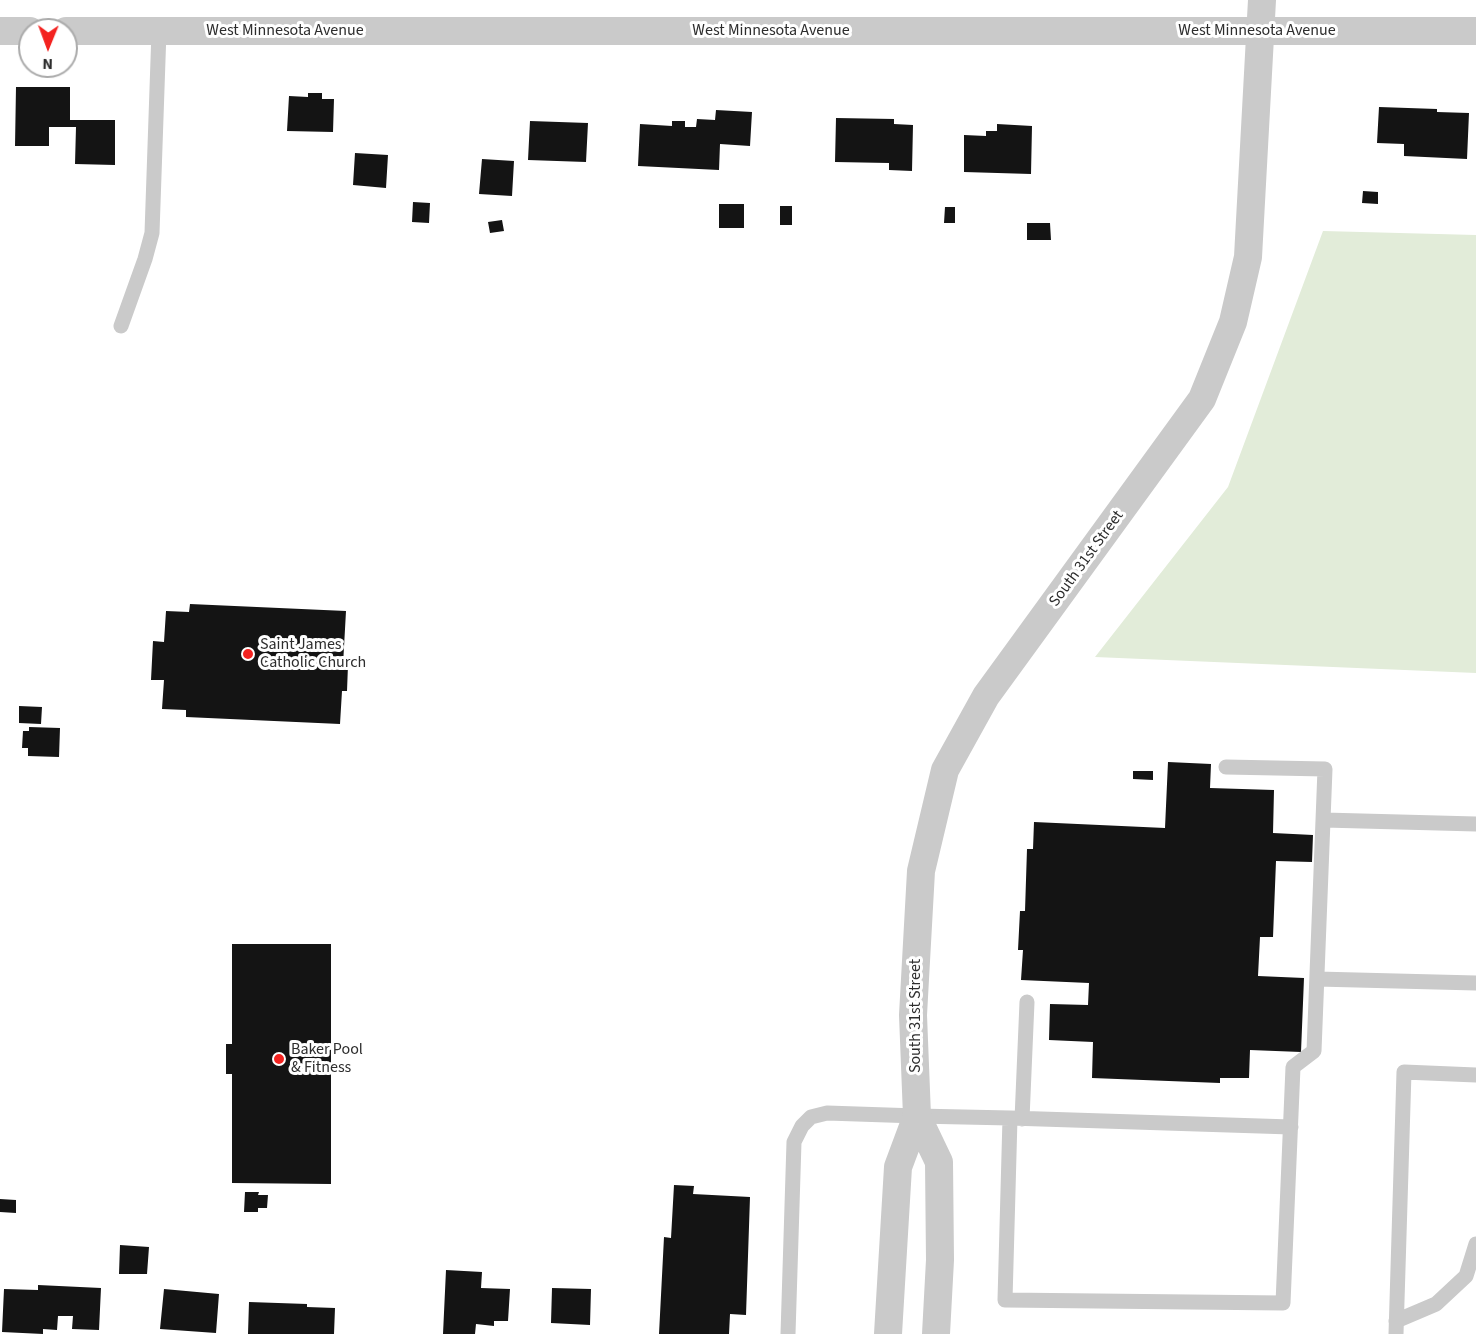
<!DOCTYPE html>
<html>
<head>
<meta charset="utf-8">
<style>
	body { margin:0 }
	#map { position:relative; width:1476px; height:1334px; overflow:hidden; background:#fff; font-family:"Source Sans 3",sans-serif }
	canvas { display:block }
	.north { position:absolute; left:18px; top:18px; width:60px; height:60px; box-sizing:border-box; background:#fff; border:2px solid #ababab; border-radius:50%; rotate:181deg; font-size:16px; font-weight:700; line-height:24px; text-align:center; color:#2d2d2d }
	.north::after { content:''; display:block; margin:auto; width:21px; height:27px; background:#f32320; clip-path:polygon(50% 0,100% 100%,50% 72%,0 100%) }
</style>
</head>
<body>
<div id="map">
<canvas width="1476" height="1334"></canvas>
<div class="north">N</div>
</div>
<script>
const c = document.querySelector('canvas').getContext('2d');
c.lineJoin = 'round';
function fillPath(path, color) { c.fillStyle = color; c.fill(path, 'evenodd'); }
function strokePath(path, color, width, dash) { c.strokeStyle = color; c.lineWidth = width; c.lineCap = dash ? 'butt' : 'round'; c.setLineDash(dash || []); c.stroke(path); }
function write(font, color, halo, rows, align = 'center') {
  c.font = font + ' "Source Sans 3",sans-serif'; c.lineWidth = 6; c.setLineDash([]); c.textBaseline = 'middle'; c.strokeStyle = halo; c.fillStyle = color; for (const [text, x, y, turn = 0] of rows) {
    c.save(); c.translate(x, y); c.rotate((+turn || 0) * Math.PI / 180); c.textAlign = isNaN(turn) ? turn : align; if (halo) c.strokeText(text, 0, 0); c.fillText(text, 0, 0); c.restore();
  }
}
const green = new Path2D(`
	M 1323,231 L 1476,235 L 1476,673 L 1095,657 L 1228,487 Z`);
const building = new Path2D(`
	M 16,87 L 70,87 L 70,120 L 115,120 L 115,165 L 75,164 L 76,127 L 49,127 L 49,146 L 15,146 Z
	M 308,93 L 322,93 L 322,99 L 334,99 L 333,132 L 287,131 L 289,96 L 308,97 Z
	M 1379,107 L 1437,109 L 1437,112 L 1469,113 L 1467,159 L 1404,156 L 1404,144 L 1377,143 Z
	M 716,110 L 752,112 L 750,146 L 720,144 L 719,170 L 638,166 L 640,124 L 672,126 L 672,121 L 685,121 L 685,127 L 696,127 L 697,119 L 715,120 Z
	M 836,118 L 894,119 L 894,124 L 913,125 L 912,171 L 889,170 L 889,163 L 835,162 Z
	M 530,121 L 588,123 L 586,162 L 528,160 Z
	M 997,124 L 1032,126 L 1031,174 L 964,172 L 964,135 L 986,136 L 986,131 L 997,131 Z
	M 355,153 L 388,155 L 386,188 L 353,185 Z
	M 482,159 L 514,161 L 512,196 L 479,194 Z
	M 1363,191 L 1378,192 L 1378,204 L 1362,203 Z
	M 413,202 L 430,203 L 429,223 L 412,222 Z
	M 719,204 L 744,204 L 744,228 L 719,228 Z
	M 780,206 L 792,206 L 792,225 L 780,225 Z
	M 945,207 L 955,207 L 955,223 L 944,223 Z
	M 502,220 L 504,231 L 490,233 L 488,222 Z
	M 1027,223 L 1050,223 L 1051,240 L 1027,240 Z
	M 190,604 L 346,611 L 343,665 L 348,665 L 347,691 L 342,691 L 340,724 L 186,717 L 186,710 L 162,709 L 164,680 L 151,680 L 153,641 L 164,642 L 166,611 L 189,612 Z
	M 19,706 L 42,707 L 41,724 L 19,723 Z
	M 29,727 L 60,728 L 59,757 L 28,756 L 28,748 L 22,748 L 23,731 L 29,731 Z
	M 1168,762 L 1211,764 L 1210,788 L 1274,790 L 1273,833 L 1313,835 L 1312,862 L 1276,861 L 1273,937 L 1260,937 L 1258,976 L 1304,978 L 1301,1052 L 1250,1050 L 1249,1078 L 1220,1078 L 1220,1083 L 1092,1078 L 1093,1042 L 1049,1040 L 1050,1004 L 1088,1005 L 1089,983 L 1021,980 L 1023,950 L 1018,950 L 1020,911 L 1025,911 L 1027,849 L 1033,849 L 1034,822 L 1165,828 Z
	M 1133,771 L 1153,771 L 1153,780 L 1133,779 Z
	M 232,944 L 331,944 L 331,1184 L 232,1183 L 232,1074 L 226,1074 L 226,1044 L 232,1044 Z
	M 674,1185 L 694,1186 L 693,1194 L 750,1197 L 746,1315 L 730,1314 L 729,1334 L 659,1334 L 664,1237 L 671,1238 Z
	M 245,1192 L 259,1192 L 258,1195 L 268,1195 L 267,1208 L 258,1208 L 258,1212 L 244,1212 Z
	M 0,1199 L 16,1200 L 16,1213 L 0,1212 Z
	M 120,1245 L 149,1247 L 147,1274 L 119,1274 Z
	M 446,1270 L 482,1272 L 481,1288 L 510,1289 L 508,1321 L 494,1321 L 494,1326 L 476,1324 L 475,1334 L 443,1334 Z
	M 38,1285 L 101,1288 L 99,1330 L 72,1329 L 73,1316 L 58,1316 L 57,1330 L 43,1329 L 43,1334 L 2,1332 L 4,1289 L 38,1290 Z
	M 552,1288 L 591,1289 L 590,1325 L 551,1323 Z
	M 164,1289 L 219,1294 L 216,1333 L 160,1329 Z
	M 249,1302 L 307,1304 L 307,1307 L 335,1308 L 334,1334 L 248,1334 Z`);
const lane = new Path2D(`
	M 121,326 L 145,259 L 152,233 L 159,31
	M 1324,820 L 1476,824
	M 1317,979 L 1476,983
	M 1010,1118 L 1291,1127
	M 1022,1119 L 1027,1002
	M 1396,1321 L 1436,1304 L 1466,1276 L 1476,1244
	M 788,1334 L 794,1142 L 802,1126 L 811,1117 L 827,1113 L 917,1116 L 1010,1118 L 1005,1300 L 1283,1303 L 1293,1067 L 1314,1051 L 1325,769 L 1226,767
	M 1396,1334 L 1404,1072 L 1476,1075`);
const street = new Path2D(`
	M 0,31 L 30,31
	M 66,31 L 1476,31
	M 917,1116 L 939,1162 L 940,1260 L 936,1334
	M 888,1334 L 898,1167 L 917,1116 L 913,1015 L 921,871 L 945,770 L 986,696 L 1202,399 L 1233,322 L 1248,257 L 1262,0`);
const markers = [
	[248,654,6,"#f32320"],
	[279,1059,6,"#f32320"]
];
const streetNames = [
	["West Minnesota Avenue",285,31],
	["West Minnesota Avenue",771,31],
	["West Minnesota Avenue",1257,31],
	["South 31st Street",1087,559,-54],
	["South 31st Street",916,1016,-90]
];
const poiNames = [
	["Saint James",260,645],
	["Catholic Church",260,663],
	["Baker Pool",291,1050],
	["& Fitness",291,1068]
];
fillPath(green, '#e2ecd9');
fillPath(building, '#141414');
strokePath(lane, '#cacaca', 15);
strokePath(street, '#cacaca', 28);
for (const [x, y, r, color] of markers) { const dot = new Path2D(); dot.arc(x, y, r, 0, 2 * Math.PI); c.fillStyle = color; c.fill(dot); strokePath(dot, '#fff', 2); }
write('16px', '#2d2d2d', '#fff', streetNames);
write('16px', '#2d2d2d', '#fff', poiNames, 'left');
</script>
</body>
</html>
